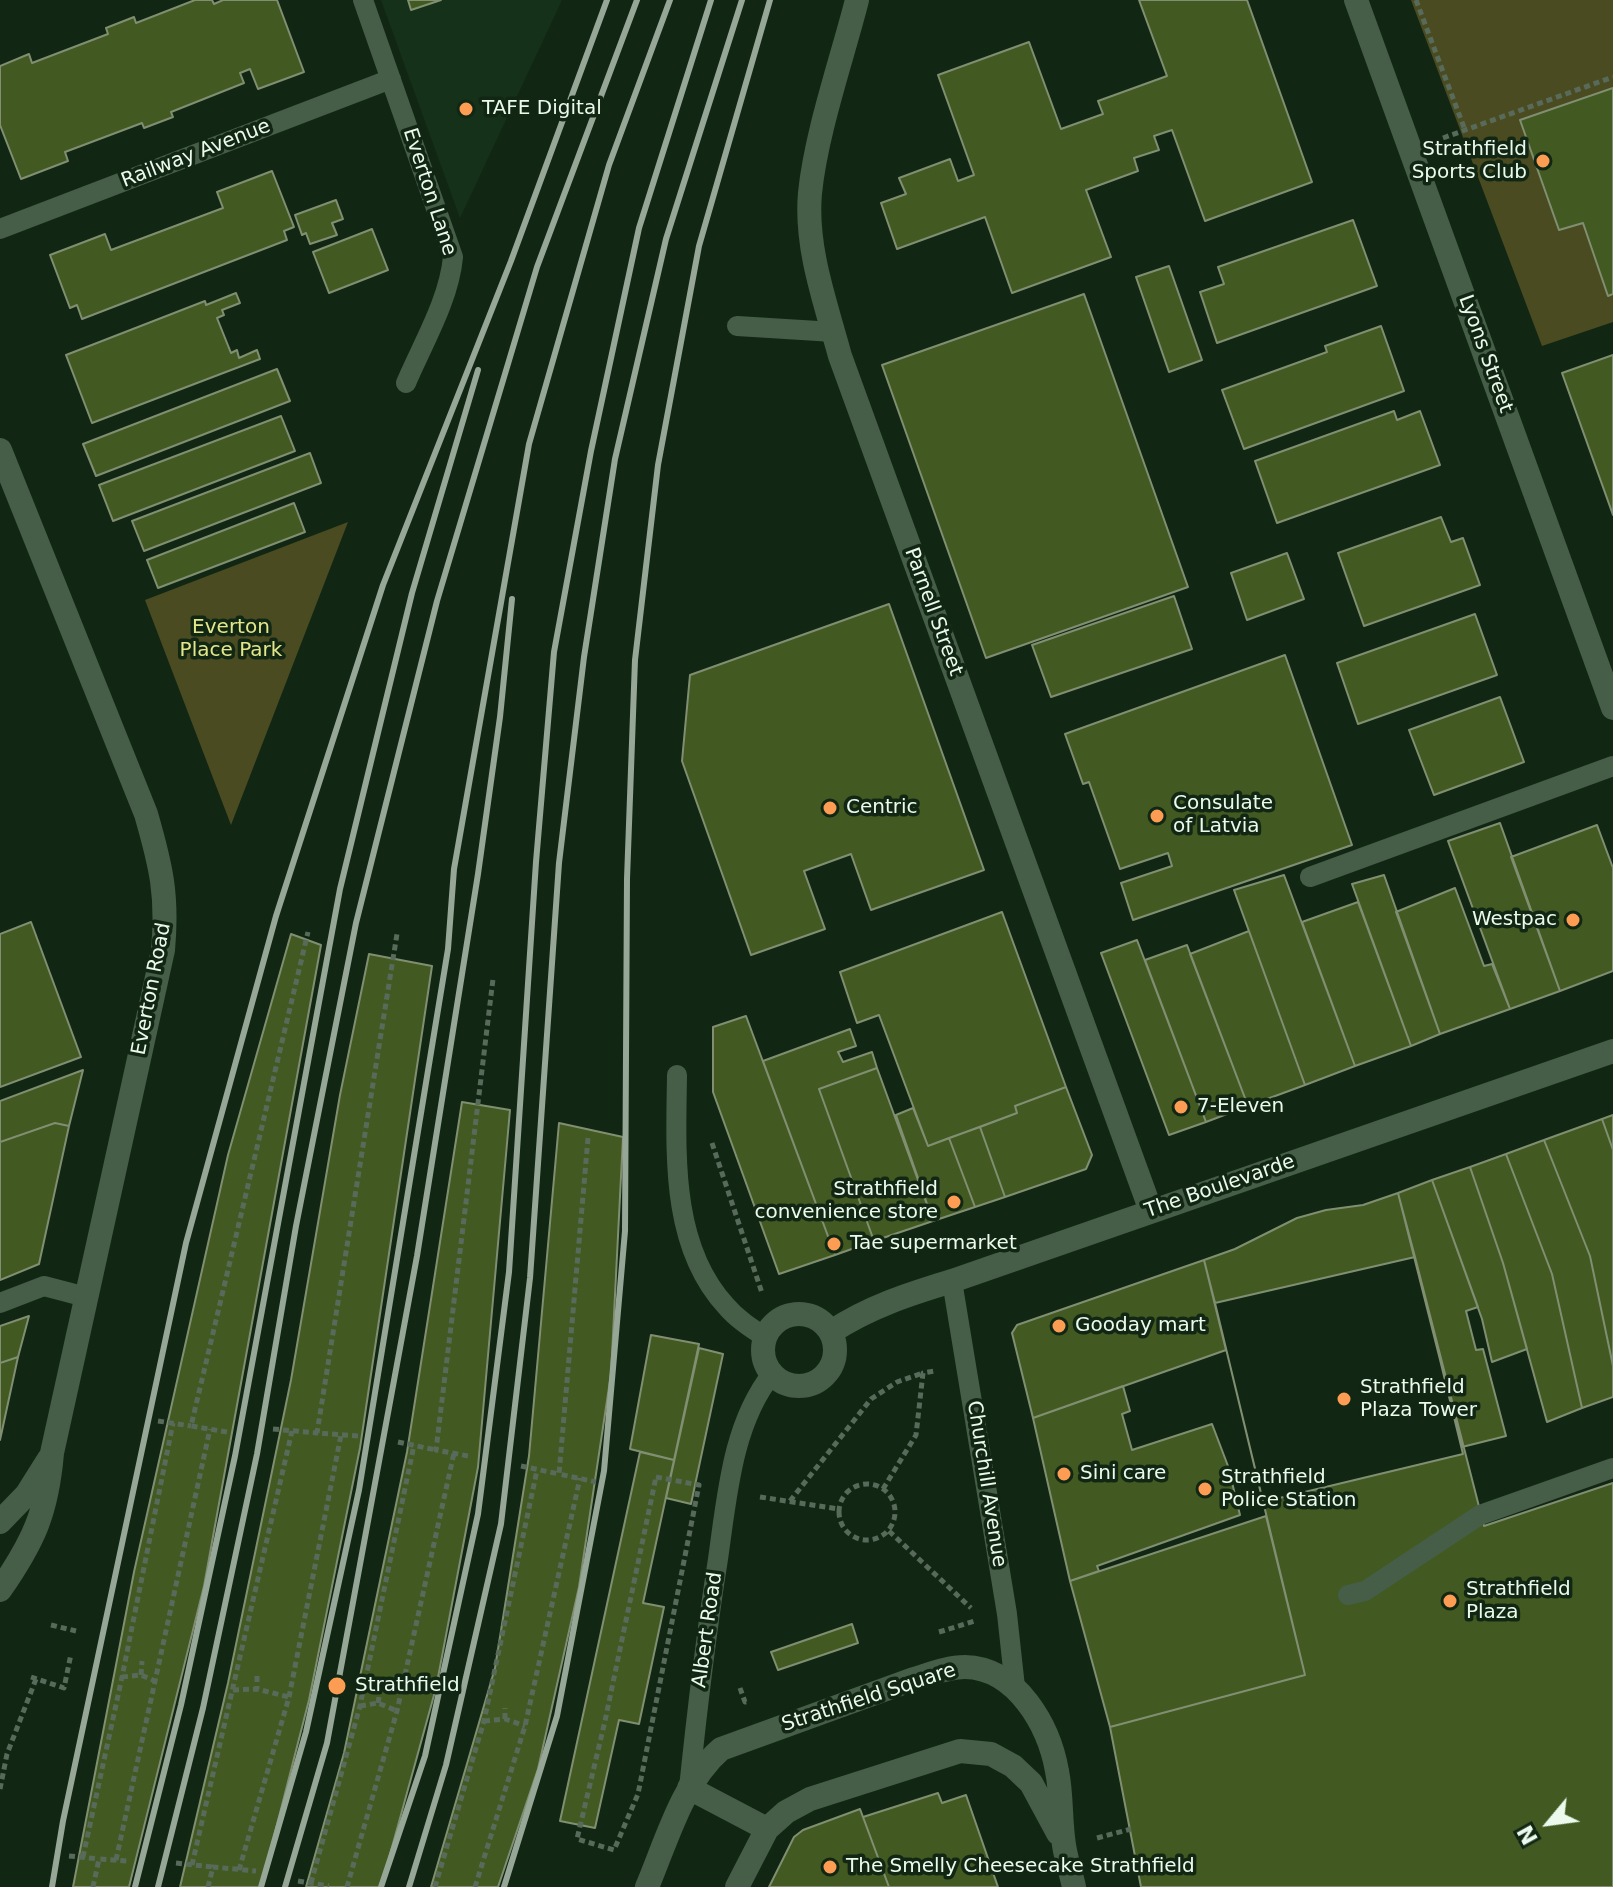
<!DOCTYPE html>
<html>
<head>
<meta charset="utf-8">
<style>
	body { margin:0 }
	#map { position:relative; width:1613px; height:1887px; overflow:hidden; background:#112714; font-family:"DejaVu Sans",sans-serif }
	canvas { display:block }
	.north { position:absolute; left:1509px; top:1783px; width:80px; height:80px; -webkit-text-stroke:6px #112714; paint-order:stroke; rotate:241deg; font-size:22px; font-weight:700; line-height:32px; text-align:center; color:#ebfaec }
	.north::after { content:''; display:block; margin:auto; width:28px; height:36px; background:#ebfaec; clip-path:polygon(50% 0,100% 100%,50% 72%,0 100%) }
</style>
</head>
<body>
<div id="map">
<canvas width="1613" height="1887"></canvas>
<div class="north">N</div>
</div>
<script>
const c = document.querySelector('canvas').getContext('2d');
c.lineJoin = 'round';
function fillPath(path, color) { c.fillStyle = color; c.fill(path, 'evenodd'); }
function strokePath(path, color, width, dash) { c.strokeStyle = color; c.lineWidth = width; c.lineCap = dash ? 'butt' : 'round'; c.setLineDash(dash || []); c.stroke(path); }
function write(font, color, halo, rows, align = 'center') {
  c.font = font + ' "DejaVu Sans",sans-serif'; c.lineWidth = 7; c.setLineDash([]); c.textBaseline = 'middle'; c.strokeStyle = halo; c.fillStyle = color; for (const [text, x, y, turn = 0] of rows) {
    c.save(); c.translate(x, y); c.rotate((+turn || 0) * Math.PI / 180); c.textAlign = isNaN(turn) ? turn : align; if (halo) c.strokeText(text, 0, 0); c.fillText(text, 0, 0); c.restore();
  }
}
const built = new Path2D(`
	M 381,0 L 562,0 L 460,218 Z`);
const green = new Path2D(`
	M 1411,0 L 1613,0 L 1613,322 L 1542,346 Z
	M 348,522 L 231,825 L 145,600 Z`);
const building = new Path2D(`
	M 195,0 L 212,0 L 214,4 L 223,0 L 277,0 L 304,72 L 258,89 L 250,69 L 240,73 L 244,83 L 171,112 L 173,117 L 144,128 L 142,123 L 65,152 L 68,161 L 21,179 L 0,125 L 0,66 L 29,54 L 32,63 L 108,34 L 106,28 L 134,17 L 136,23 Z
	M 408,0 L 441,0 L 411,10 Z
	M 1139,0 L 1247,0 L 1312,182 L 1205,221 L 1172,130 L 1154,136 L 1159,150 L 1134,158 L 1138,171 L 1086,190 L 1111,257 L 1012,293 L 985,217 L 897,249 L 881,203 L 906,194 L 899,178 L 950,159 L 958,181 L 974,175 L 938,75 L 1029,42 L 1061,129 L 1103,114 L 1098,101 L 1167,76 Z
	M 1613,88 L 1613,294 L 1608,296 L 1583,223 L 1559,230 L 1520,120 Z
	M 272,171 L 294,227 L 284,231 L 287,240 L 82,319 L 77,305 L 70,308 L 50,255 L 105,234 L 111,250 L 223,208 L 217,192 Z
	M 336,200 L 343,219 L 332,223 L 337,235 L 310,244 L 306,233 L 302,235 L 295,215 Z
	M 1353,220 L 1377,286 L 1217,343 L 1200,292 L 1224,284 L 1218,267 Z
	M 372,229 L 388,270 L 329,293 L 313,252 Z
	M 1169,266 L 1202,360 L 1169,372 L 1136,277 Z
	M 236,293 L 240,303 L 222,310 L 224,315 L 217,318 L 231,353 L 237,350 L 239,358 L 257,350 L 260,359 L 92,423 L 66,355 L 205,301 L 206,305 Z
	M 1084,294 L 1188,587 L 986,658 L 882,365 Z
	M 1381,326 L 1404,391 L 1244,449 L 1222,390 L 1327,352 L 1325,346 Z
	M 1613,355 L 1613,515 L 1562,373 Z
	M 277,369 L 290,401 L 96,476 L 83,444 Z
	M 1394,411 L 1397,420 L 1420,411 L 1440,465 L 1277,523 L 1255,461 Z
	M 281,416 L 295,451 L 113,521 L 99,485 Z
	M 310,453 L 321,483 L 144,551 L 132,521 Z
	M 294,503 L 305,532 L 158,588 L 147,560 Z
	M 1441,517 L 1451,542 L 1463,538 L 1480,585 L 1364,626 L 1338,553 Z
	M 1287,553 L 1304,599 L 1247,620 L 1231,573 Z
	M 1174,596 L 1192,649 L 1051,697 L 1032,645 Z
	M 889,604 L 984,870 L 871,910 L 851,854 L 804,871 L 825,929 L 751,955 L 682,761 L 690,675 Z
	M 1475,614 L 1497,675 L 1358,724 L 1337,663 Z
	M 1285,655 L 1352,845 L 1133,920 L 1121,883 L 1172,866 L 1168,853 L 1120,869 L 1089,782 L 1083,784 L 1065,734 Z
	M 1500,697 L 1524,762 L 1434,795 L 1409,730 Z
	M 1500,823 L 1560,991 L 1510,1009 L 1448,841 Z
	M 1597,825 L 1613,868 L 1613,971 L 1560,991 L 1511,857 Z
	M 1284,875 L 1355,1066 L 1305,1085 L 1234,890 Z
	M 1384,875 L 1440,1034 L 1411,1046 L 1352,884 Z
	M 1455,888 L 1484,966 L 1492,964 L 1510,1009 L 1440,1034 L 1396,912 Z
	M 1358,902 L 1411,1046 L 1355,1066 L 1302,922 Z
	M 1002,912 L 1066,1087 L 1015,1106 L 1017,1113 L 928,1146 L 879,1015 L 857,1023 L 840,972 Z
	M 31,922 L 81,1057 L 0,1087 L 0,934 Z
	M 1249,931 L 1305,1085 L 1248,1106 L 1190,954 Z
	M 291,934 L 321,945 L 204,1586 L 129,1887 L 73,1887 L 134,1572 L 228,1155 Z
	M 1137,940 L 1206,1122 L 1169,1135 L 1101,953 Z
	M 1187,945 L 1248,1106 L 1206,1122 L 1145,960 Z
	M 369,954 L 432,966 L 360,1448 L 309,1700 L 261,1887 L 180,1887 L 228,1683 L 291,1380 L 340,1095 Z
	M 746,1016 L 835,1255 L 779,1274 L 713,1092 L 713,1027 Z
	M 850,1029 L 856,1046 L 838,1052 L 843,1062 L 872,1052 L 877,1068 L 819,1089 L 874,1241 L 835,1255 L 763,1061 Z
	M 877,1068 L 933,1221 L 874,1241 L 819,1089 Z
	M 83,1070 L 69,1126 L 55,1123 L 0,1142 L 0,1101 Z
	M 1066,1087 L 1092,1155 L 1086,1169 L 1005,1197 L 980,1127 L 1017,1113 L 1015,1106 Z
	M 462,1102 L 510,1110 L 478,1467 L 436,1688 L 381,1887 L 306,1887 L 344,1753 L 407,1452 Z
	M 913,1108 L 928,1146 L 949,1138 L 975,1207 L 933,1221 L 896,1115 Z
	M 1613,1115 L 1613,1150 L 1602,1119 Z
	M 1602,1119 L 1613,1150 L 1613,1366 L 1590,1256 L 1544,1140 Z
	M 55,1123 L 69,1126 L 39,1264 L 0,1280 L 0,1142 Z
	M 559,1123 L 623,1137 L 611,1374 L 579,1587 L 538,1769 L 498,1887 L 431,1887 L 495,1668 L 529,1456 Z
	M 980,1127 L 1005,1197 L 975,1207 L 949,1138 Z
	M 1544,1140 L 1590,1256 L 1613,1366 L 1613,1397 L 1582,1408 L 1552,1274 L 1506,1154 Z
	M 1506,1154 L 1552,1274 L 1582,1408 L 1547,1422 L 1503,1263 L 1470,1167 Z
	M 1470,1167 L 1503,1263 L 1527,1349 L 1492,1362 L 1482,1319 L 1432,1180 Z
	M 1432,1180 L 1478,1307 L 1466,1311 L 1476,1350 L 1483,1349 L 1506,1436 L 1462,1447 L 1398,1193 Z
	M 1398,1193 L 1415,1257 L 1215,1303 L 1204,1260 L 1235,1249 L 1297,1218 L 1326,1210 L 1363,1205 Z
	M 1415,1257 L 1484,1526 L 1613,1483 L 1613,1887 L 1141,1887 L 1110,1727 L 1305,1675 L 1215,1303 Z
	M 1415,1257 L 1463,1454 L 1263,1502 L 1215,1303 Z
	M 1204,1260 L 1226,1350 L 1033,1418 L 1012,1333 L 1017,1325 Z
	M 29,1316 L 18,1357 L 0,1363 L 0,1326 Z
	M 651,1335 L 699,1344 L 674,1460 L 630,1449 Z
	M 699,1348 L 723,1354 L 691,1504 L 666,1498 Z
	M 18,1357 L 0,1440 L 0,1363 Z
	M 1123,1386 L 1130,1411 L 1122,1414 L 1132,1450 L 1212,1424 L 1228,1466 L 1240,1515 L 1097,1566 L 1099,1571 L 1070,1581 L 1033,1418 Z
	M 640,1452 L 674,1460 L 643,1603 L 664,1607 L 639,1724 L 619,1720 L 595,1828 L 560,1821 Z
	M 1266,1516 L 1305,1675 L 1110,1727 L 1070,1581 Z
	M 852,1624 L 858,1643 L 778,1670 L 771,1652 Z
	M 938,1793 L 942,1803 L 966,1795 L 998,1887 L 889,1887 L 863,1817 Z
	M 860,1809 L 889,1887 L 769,1887 L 794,1837 L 803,1830 Z`);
const path = new Path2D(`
	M 1416,0 L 1465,130
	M 1443,138 L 1613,77
	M 588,1138 L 559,1474 L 596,1482
	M 712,1143 L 762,1293
	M 158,1421 L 191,1426
	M 273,1429 L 317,1433
	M 227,1432 L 191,1426 L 308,932
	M 358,1436 L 317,1433 L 397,934
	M 398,1442 L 436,1450
	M 468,1456 L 436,1450 L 493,979
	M 521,1466 L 559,1474
	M 656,1477 L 699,1485 L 638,1794 L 614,1850 L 577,1839 L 605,1721 Z
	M839 1512a28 28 0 1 1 56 0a28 28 0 1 1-56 0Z
	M 883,1489 L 916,1435 L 923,1373 L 935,1371
	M 760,1497 L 839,1509
	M 790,1501 L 871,1399 L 897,1382 L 923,1373
	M 889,1531 L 971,1608
	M 51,1625 L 76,1631
	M 939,1632 L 975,1621
	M 141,1675 L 142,1661
	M 257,1676 L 257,1689
	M 31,1677 L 64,1688 L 71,1654
	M 122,1677 L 141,1675 L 155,1681
	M 740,1688 L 745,1702 L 749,1701
	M 233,1690 L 257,1689 L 289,1697
	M 378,1703 L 380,1692
	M 360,1706 L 378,1703 L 397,1711
	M 505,1719 L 505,1708
	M 484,1721 L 505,1719 L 525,1726
	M 0,1789 L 7,1754 L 36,1679
	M 1097,1838 L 1131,1829
	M 69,1856 L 99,1859
	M 83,1857 L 122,1677 L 173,1423
	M 116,1860 L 210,1429
	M 176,1863 L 213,1867
	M 192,1865 L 292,1431
	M 239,1870 L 289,1697 L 341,1435
	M 298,1881 L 329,1886
	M 311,1883 L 360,1706 L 414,1445
	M 93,1887 L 99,1859 L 128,1861
	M 208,1887 L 213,1867 L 256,1871
	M 347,1887 L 397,1711 L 454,1453
	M 435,1887 L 484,1721 L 537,1470
	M 475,1887 L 525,1726 L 580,1478`);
const lane = new Path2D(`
	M 363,0 L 453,257 C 449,300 423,343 406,383
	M 0,229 L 391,79
	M 737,326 L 834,332
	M 1310,877 L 1613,766
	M 677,1075 C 676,1153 670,1245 726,1306 C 737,1319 751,1328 765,1337
	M 952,1281 L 1007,1614 L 1015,1687
	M 0,1303 L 44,1286 L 86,1297
	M 1348,1595 L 1365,1591 L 1480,1515 L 1613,1468
	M 689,1788 C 697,1711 706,1635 718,1559 C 727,1497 732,1424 772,1374`);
const street = new Path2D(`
	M 857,0 C 842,59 816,133 810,193 C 805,248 826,304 840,356 L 1151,1211
	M 1356,0 L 1613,708
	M 0,450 L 146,814 C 161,866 168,895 163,950 L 52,1453 C 47,1512 34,1541 0,1590
	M763 1350a36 36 0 1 1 72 0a36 36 0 1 1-72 0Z
	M 831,1332 C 869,1307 909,1294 952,1281 L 1613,1051
	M 0,1522 L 27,1494 L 49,1459
	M 689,1788 L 767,1829
	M 647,1887 C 667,1840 682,1783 721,1749 L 911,1680 C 928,1675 947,1667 965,1667 C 1017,1668 1049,1726 1057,1771 C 1062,1795 1060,1820 1064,1845 C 1066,1859 1071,1873 1074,1887
	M 737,1887 L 767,1829 L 786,1812 L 810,1799 L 960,1751 L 991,1754 L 1013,1766 L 1031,1783 L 1058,1833`);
const rail = new Path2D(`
	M 52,1887 L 63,1821 L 186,1243 L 276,916 L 383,585 L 511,261 L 607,0
	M 135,1887 L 181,1705 L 235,1456 L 340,889 L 412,593 L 478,370
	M 158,1887 L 203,1708 L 257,1454 L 296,1226 L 356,923 L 437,601 L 537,267 L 637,0
	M 261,1887 L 306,1732 L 359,1490 L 448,949 L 454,869 L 529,444 L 609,165 L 670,0
	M 285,1887 L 327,1743 L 417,1256 L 478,874 L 500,717 L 512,599
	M 381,1887 L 425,1756 L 478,1514 L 509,1272 L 536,862 L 554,652 L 591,451 L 639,228 L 711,0
	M 409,1887 L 446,1765 L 501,1524 L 530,1278 L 559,863 L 584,657 L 615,459 L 666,239 L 742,0
	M 504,1887 L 557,1716 L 604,1471 L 625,1231 L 627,879 L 635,660 L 658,465 L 699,246 L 770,0`);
const markers = [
	[466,109,8,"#fc9d53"],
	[1543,161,8,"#fc9d53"],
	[830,808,8,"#fc9d53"],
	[1157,816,8,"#fc9d53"],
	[1573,920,8,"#fc9d53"],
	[1181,1107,8,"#fc9d53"],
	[954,1202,8,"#fc9d53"],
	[834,1244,8,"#fc9d53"],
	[1059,1326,8,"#fc9d53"],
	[1344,1399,8,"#fc9d53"],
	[1064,1474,8,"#fc9d53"],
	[1205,1489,8,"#fc9d53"],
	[1450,1601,8,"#fc9d53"],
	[337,1686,10,"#fc9d53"],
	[830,1867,8,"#fc9d53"]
];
const poiNames = [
	["TAFE Digital",482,109],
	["Strathfield",1527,150,"right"],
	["Sports Club",1527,173,"right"],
	["Consulate",1173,804],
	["of Latvia",1173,827],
	["Centric",846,808],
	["Westpac",1557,920,"right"],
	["7-Eleven",1197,1107],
	["Strathfield",938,1190,"right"],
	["convenience store",938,1213,"right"],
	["Tae supermarket",850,1244],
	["Gooday mart",1075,1326],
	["Strathfield",1360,1388],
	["Plaza Tower",1360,1411],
	["Sini care",1080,1474],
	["Strathfield",1221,1478],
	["Police Station",1221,1501],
	["Strathfield",1466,1590],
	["Plaza",1466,1613],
	["Strathfield",355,1686],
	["The Smelly Cheesecake Strathfield",846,1867]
];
const streetNames = [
	["Railway Avenue",196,154,-21],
	["Everton Lane",429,192,72],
	["Lyons Street",1485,354,70],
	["Parnell Street",933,612,70],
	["Everton Road",152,989,-79],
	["The Boulevarde",1220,1187,-19],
	["Churchill Avenue",986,1484,81],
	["Albert Road",708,1630,-82],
	["Strathfield Square",869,1698,-18]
];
const parkNames = [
	["Everton",231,628],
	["Place Park",231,651]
];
fillPath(built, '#153119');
fillPath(green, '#4a4b21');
fillPath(building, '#425922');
strokePath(building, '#808f71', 2);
strokePath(path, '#586b5a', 5, [6, 4]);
strokePath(lane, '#465e48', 20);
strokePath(street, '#465e48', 24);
strokePath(rail, '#96a797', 6);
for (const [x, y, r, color] of markers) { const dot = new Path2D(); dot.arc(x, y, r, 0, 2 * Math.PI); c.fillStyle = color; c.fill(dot); strokePath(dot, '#112714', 3); }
write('20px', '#ebfaec', '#112714', poiNames, 'left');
write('20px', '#ebfaec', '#112714', streetNames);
write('20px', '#e3e78a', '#112714', parkNames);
</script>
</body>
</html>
